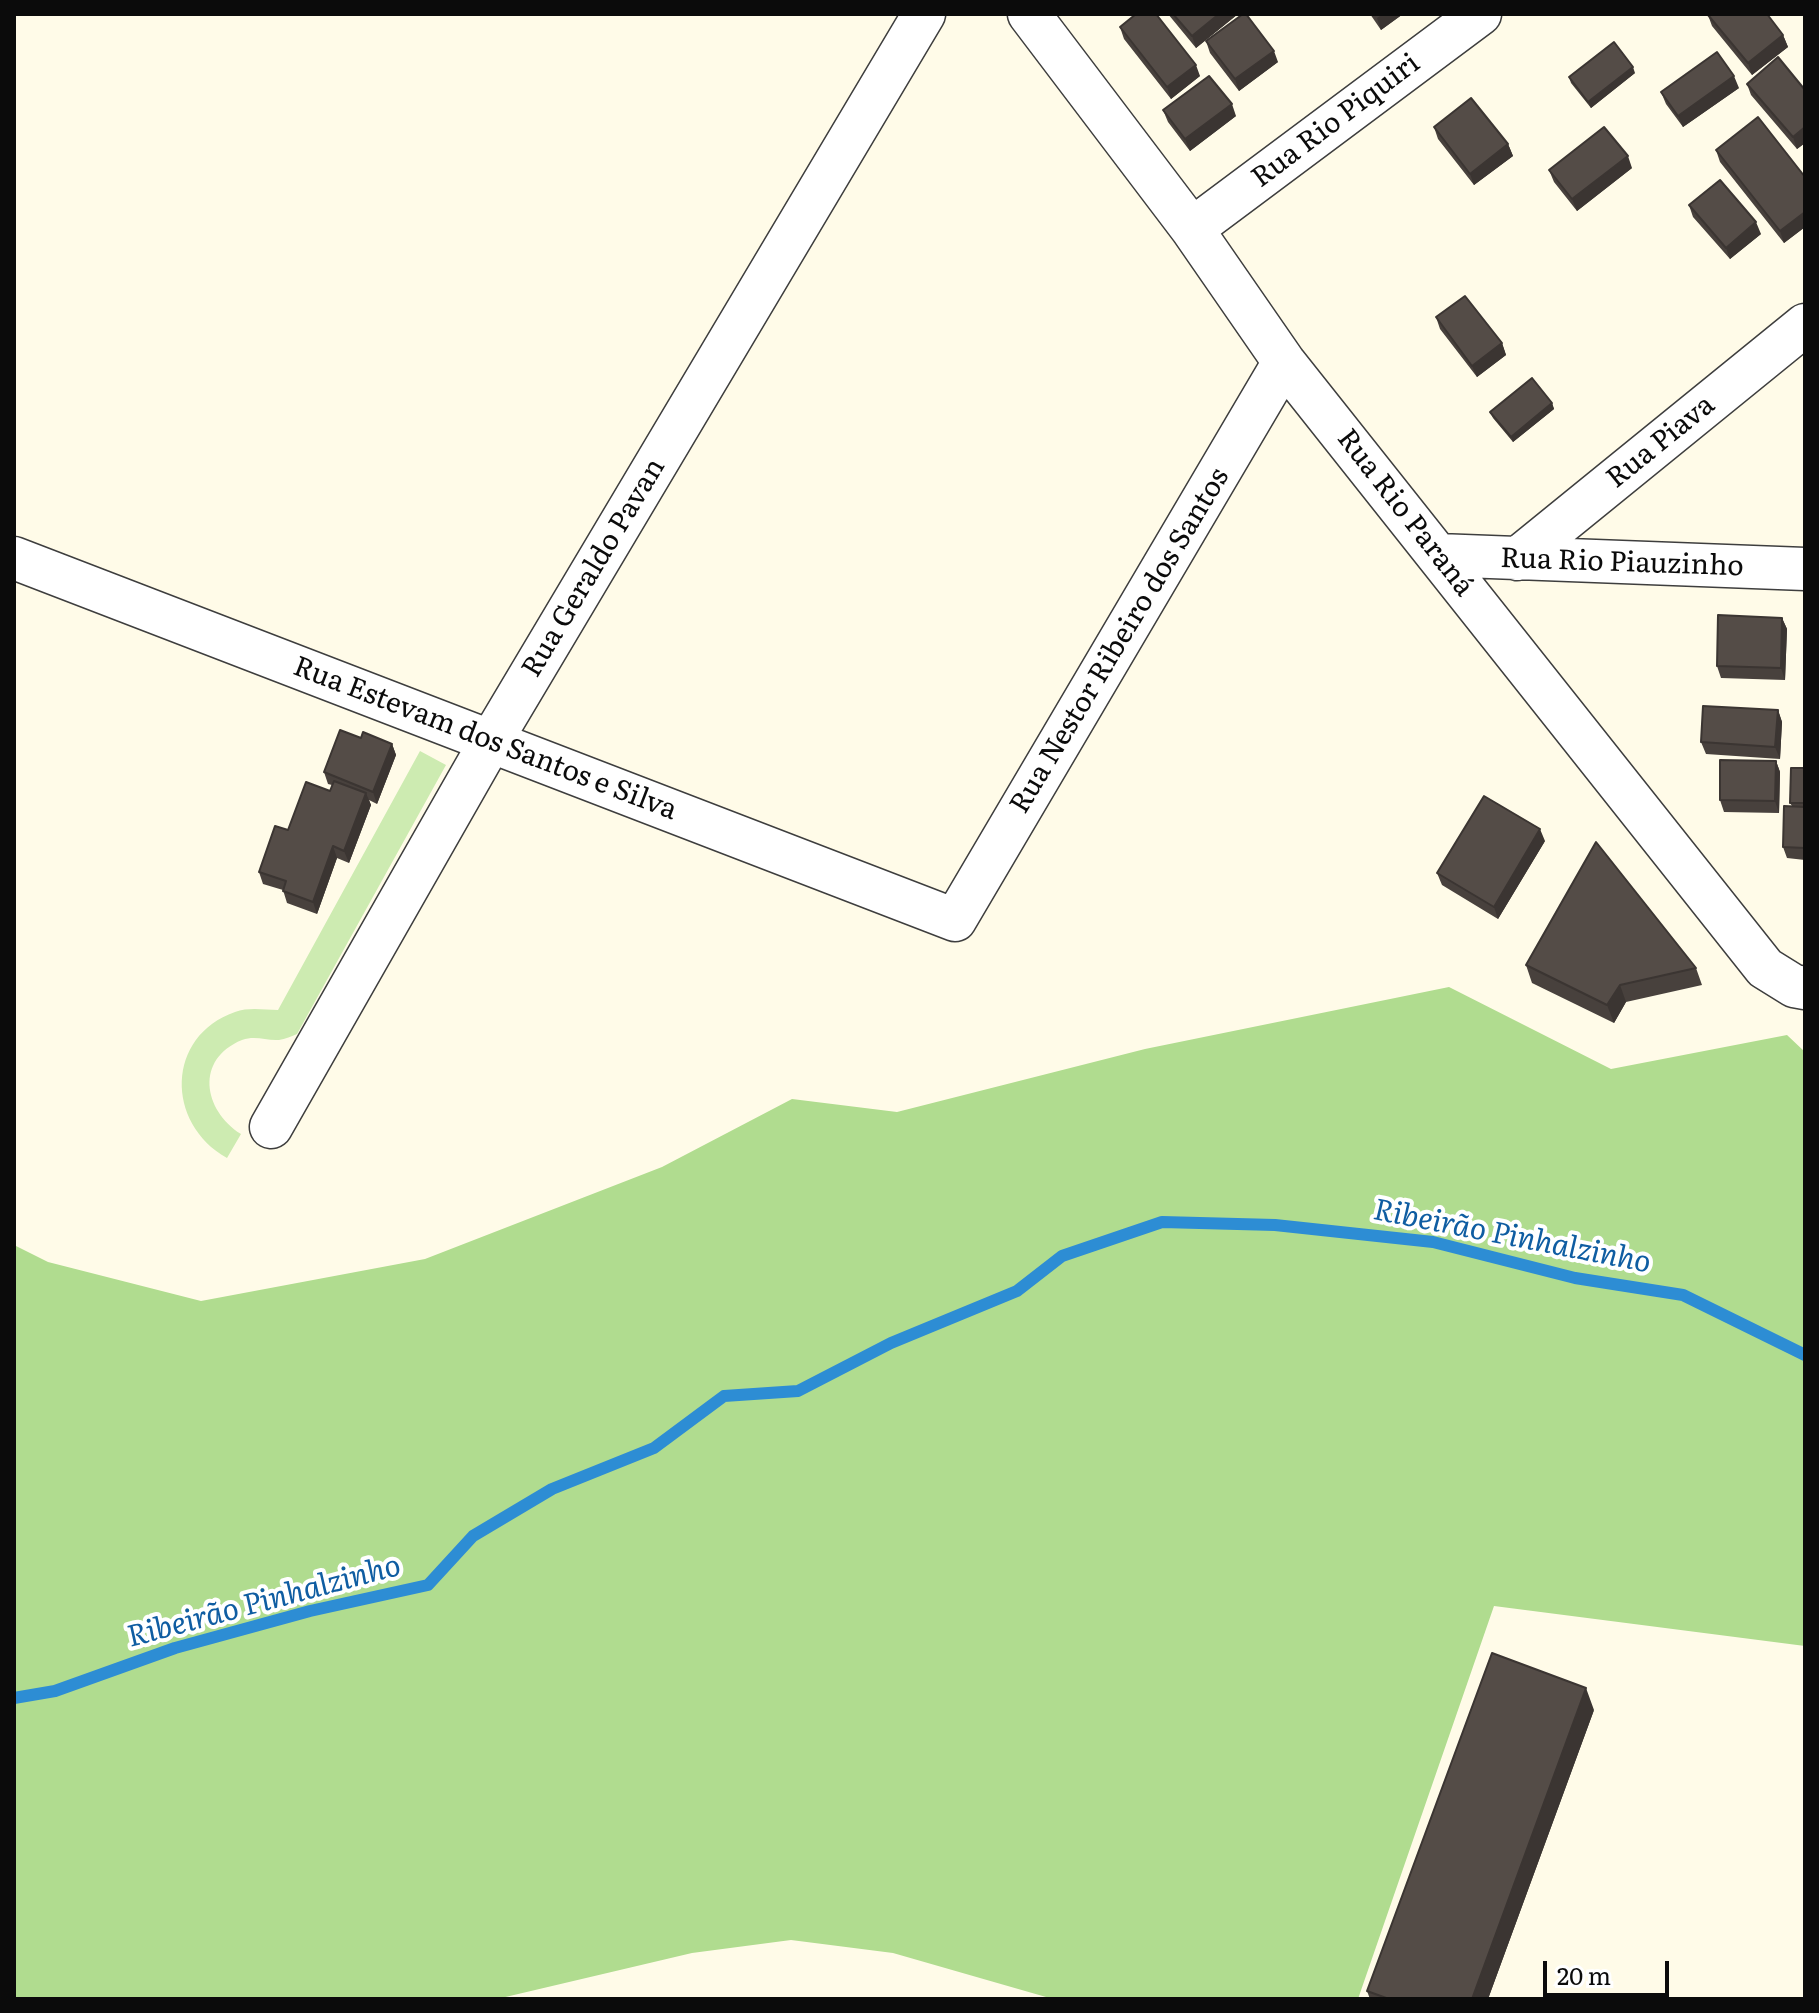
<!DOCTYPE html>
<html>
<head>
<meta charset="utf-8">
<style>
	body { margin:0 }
	#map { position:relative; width:1819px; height:2013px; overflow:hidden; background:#fffbe8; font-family:Literata,serif }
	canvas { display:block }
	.frame { position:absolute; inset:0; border:16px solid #0b0b0b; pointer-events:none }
	.scale { position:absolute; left:1543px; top:1961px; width:126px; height:36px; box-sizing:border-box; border:4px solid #0b0b0b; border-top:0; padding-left:10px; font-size:24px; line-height:28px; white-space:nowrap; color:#0b0b0b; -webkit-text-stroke:6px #fff; paint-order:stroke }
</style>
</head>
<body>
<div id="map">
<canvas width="1819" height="2013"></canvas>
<div class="frame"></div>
<div class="scale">20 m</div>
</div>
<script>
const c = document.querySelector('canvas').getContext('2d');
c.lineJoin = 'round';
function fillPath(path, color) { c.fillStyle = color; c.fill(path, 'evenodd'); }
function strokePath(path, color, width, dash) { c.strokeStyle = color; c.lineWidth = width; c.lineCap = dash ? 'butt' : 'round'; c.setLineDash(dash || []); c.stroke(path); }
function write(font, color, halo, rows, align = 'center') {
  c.font = font + ' Literata,serif'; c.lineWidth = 8; c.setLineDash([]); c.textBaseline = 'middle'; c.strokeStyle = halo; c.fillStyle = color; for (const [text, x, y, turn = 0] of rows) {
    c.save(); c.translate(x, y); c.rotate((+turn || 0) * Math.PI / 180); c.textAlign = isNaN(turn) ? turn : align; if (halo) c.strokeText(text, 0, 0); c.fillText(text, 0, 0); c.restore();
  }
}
const green = new Path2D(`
	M 420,751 L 446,765 L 297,1034 C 292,1036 285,1039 279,1040 C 266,1041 256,1035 242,1040 C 195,1059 203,1110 241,1134 L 227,1158 C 165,1123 166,1036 235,1012 C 249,1007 264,1010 278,1010 Z`);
const forest = new Path2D(`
	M 1449,987 L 1611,1069 L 1787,1035 L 1805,1052 L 1805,1646 L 1494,1606 L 1358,1999 L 1053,1999 L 893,1953 L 791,1940 L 692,1953 L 497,1999 L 14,1999 L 14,1245 L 48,1262 L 201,1301 L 425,1259 L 662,1167 L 792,1099 L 897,1112 L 1145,1049 Z`);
const stream = new Path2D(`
	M 14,1698 L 55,1691 L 175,1648 L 310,1611 L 428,1585 L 473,1536 L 552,1489 L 654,1448 L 724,1396 L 798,1391 L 891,1343 L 1017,1291 L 1062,1256 L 1162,1222 L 1275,1225 L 1433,1242 L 1575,1278 L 1683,1295 L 1805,1355`);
const street = new Path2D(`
	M 1029,14 L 1192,229 L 1284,362 L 1765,968 L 1794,986 L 1805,988
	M 1192,229 L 1480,14
	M 1438,555 L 1805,569
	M 14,558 L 955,920 L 1284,362
	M 1517,559 L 1805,325
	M 271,1127 L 491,741 L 924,14`);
const wall = new Path2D(`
	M 1168,14 L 1238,14 L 1196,48 Z
	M 1370,14 L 1403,14 L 1381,30 Z
	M 1708,15 L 1783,35 L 1788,47 L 1752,75 L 1712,26 Z
	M 1120,27 L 1200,76 L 1171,99 L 1124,39 Z
	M 1206,41 L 1278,62 L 1239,91 L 1210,53 Z
	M 1635,73 L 1591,108 L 1571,83 L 1569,77 Z
	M 1747,84 L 1805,90 L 1805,143 L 1797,149 L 1751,95 Z
	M 1739,88 L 1683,127 L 1666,104 L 1661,92 Z
	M 1163,110 L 1236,116 L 1190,151 L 1168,122 Z
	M 1434,127 L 1508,144 L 1513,156 L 1474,185 L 1438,139 Z
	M 1716,150 L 1805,177 L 1805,227 L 1784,243 L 1720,162 Z
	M 1632,168 L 1577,211 L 1554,182 L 1549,170 Z
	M 1689,205 L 1761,234 L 1730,259 L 1693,217 Z
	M 1436,317 L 1502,343 L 1506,355 L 1477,377 L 1440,329 Z
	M 1552,403 L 1554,409 L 1513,442 L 1493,418 L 1490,412 Z
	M 1782,618 L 1787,629 L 1785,680 L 1721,678 L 1717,666 Z
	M 1778,710 L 1782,722 L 1780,759 L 1706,754 L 1701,742 Z
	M 361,738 L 392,744 L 396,755 L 377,804 L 369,800 L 371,805 L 349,863 L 337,858 L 317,914 L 287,903 L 283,890 L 263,884 L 259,872 L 288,830 L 330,791 L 332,785 L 328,784 L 324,772 Z
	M 1776,761 L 1780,772 L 1779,813 L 1724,812 L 1720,800 Z
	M 1805,768 L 1805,860 L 1787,858 L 1783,847 L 1792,806 L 1790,803 Z
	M 1545,841 L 1498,919 L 1442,885 L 1437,873 Z
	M 1526,965 L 1696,968 L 1702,985 L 1626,1002 L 1614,1023 L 1532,983 Z
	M 1594,1710 L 1488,1999 L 1370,1999 L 1367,1991 Z`);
const shadedWall = new Path2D(`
	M 1219,14 L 1238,14 L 1196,48 L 1192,36 Z
	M 1383,14 L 1403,14 L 1381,30 L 1377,18 Z
	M 1783,35 L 1788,47 L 1752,75 L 1748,63 Z
	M 1274,51 L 1278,62 L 1239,91 L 1235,79 Z
	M 1196,65 L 1200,76 L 1171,99 L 1167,87 Z
	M 1633,67 L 1635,73 L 1591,108 L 1588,102 Z
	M 1734,76 L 1739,88 L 1683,127 L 1678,116 Z
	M 1232,104 L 1236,116 L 1190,151 L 1185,139 Z
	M 1805,127 L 1805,143 L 1797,149 L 1793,137 Z
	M 1508,144 L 1513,156 L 1474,185 L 1470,174 Z
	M 1628,156 L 1632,168 L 1577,211 L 1572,199 Z
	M 1805,212 L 1805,227 L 1784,243 L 1780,231 Z
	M 1756,222 L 1761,234 L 1730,259 L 1726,248 Z
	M 1502,343 L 1506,355 L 1477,377 L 1472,366 Z
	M 1552,403 L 1554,409 L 1513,442 L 1511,437 Z
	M 1782,618 L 1787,629 L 1785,680 L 1781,668 Z
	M 1778,710 L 1782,722 L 1780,759 L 1775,747 Z
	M 392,744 L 396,755 L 377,804 L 373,792 Z
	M 1776,761 L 1780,772 L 1779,813 L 1775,801 Z
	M 366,793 L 371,805 L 349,863 L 344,851 Z
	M 1540,829 L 1545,841 L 1498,919 L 1494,907 Z
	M 333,846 L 337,858 L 317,914 L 313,902 Z
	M 1620,985 L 1626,1002 L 1614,1023 L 1607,1005 Z
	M 1586,1688 L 1594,1710 L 1488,1999 L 1472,1999 Z`);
const building = new Path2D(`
	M 1136,14 L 1156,14 L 1196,65 L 1167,87 L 1120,27 Z
	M 1173,14 L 1219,14 L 1192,36 Z
	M 1243,14 L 1246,14 L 1274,51 L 1235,79 L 1206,41 Z
	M 1709,14 L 1767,14 L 1783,35 L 1748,63 L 1708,15 Z
	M 1614,42 L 1633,67 L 1588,102 L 1569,77 Z
	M 1717,52 L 1734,76 L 1678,116 L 1661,92 Z
	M 1778,57 L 1805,90 L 1805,127 L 1793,137 L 1747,84 Z
	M 1209,76 L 1232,104 L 1185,139 L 1163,110 Z
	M 1471,98 L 1508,144 L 1470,174 L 1434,127 Z
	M 1758,117 L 1805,177 L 1805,212 L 1780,231 L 1716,150 Z
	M 1604,127 L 1628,156 L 1572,199 L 1549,170 Z
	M 1720,180 L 1756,222 L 1726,248 L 1689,205 Z
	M 1465,296 L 1502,343 L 1472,366 L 1436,317 Z
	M 1532,378 L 1552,403 L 1511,437 L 1490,412 Z
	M 1718,615 L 1782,618 L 1781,668 L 1717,666 Z
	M 1703,706 L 1778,710 L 1775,747 L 1701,742 Z
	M 340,730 L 361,738 L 363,732 L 392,744 L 373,792 L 324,772 Z
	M 1720,760 L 1776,761 L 1775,801 L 1720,800 Z
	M 1791,768 L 1805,768 L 1805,803 L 1790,803 Z
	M 334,781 L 366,793 L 344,851 L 333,846 L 313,902 L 283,891 L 286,881 L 259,872 L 275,826 L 288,830 L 306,782 L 330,791 Z
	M 1484,796 L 1540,829 L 1494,907 L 1437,873 Z
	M 1784,806 L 1805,807 L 1805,848 L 1783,847 Z
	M 1596,842 L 1696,968 L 1620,985 L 1607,1005 L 1526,965 Z
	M 1492,1653 L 1586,1688 L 1472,1999 L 1389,1999 L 1367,1991 Z`);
const streetNames = [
	["Rua Rio Piquiri",1336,121,-37],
	["Rua Piava",1661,442,-39],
	["Rua Rio Paraná",1405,513,52],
	["Rua Rio Piauzinho",1622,563,2],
	["Rua Geraldo Pavan",594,568,-59],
	["Rua Nestor Ribeiro dos Santos",1120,641,-59],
	["Rua Estevam dos Santos e Silva",485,739,21]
];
const waterNames = [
	["Ribeirão Pinhalzinho",1512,1237,11],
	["Ribeirão Pinhalzinho",264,1602,-15]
];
fillPath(green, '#cdebb1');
fillPath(forest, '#b0dc8f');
strokePath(stream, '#2d8dd4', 12);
strokePath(street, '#3e3e3e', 45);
strokePath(street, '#fff', 42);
fillPath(wall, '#48413d');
fillPath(shadedWall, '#3b3532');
fillPath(building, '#544c47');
strokePath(building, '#3b3532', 2);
write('28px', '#0b0b0b', '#fff', streetNames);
write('italic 30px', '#0f5da2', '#fff', waterNames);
</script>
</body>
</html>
